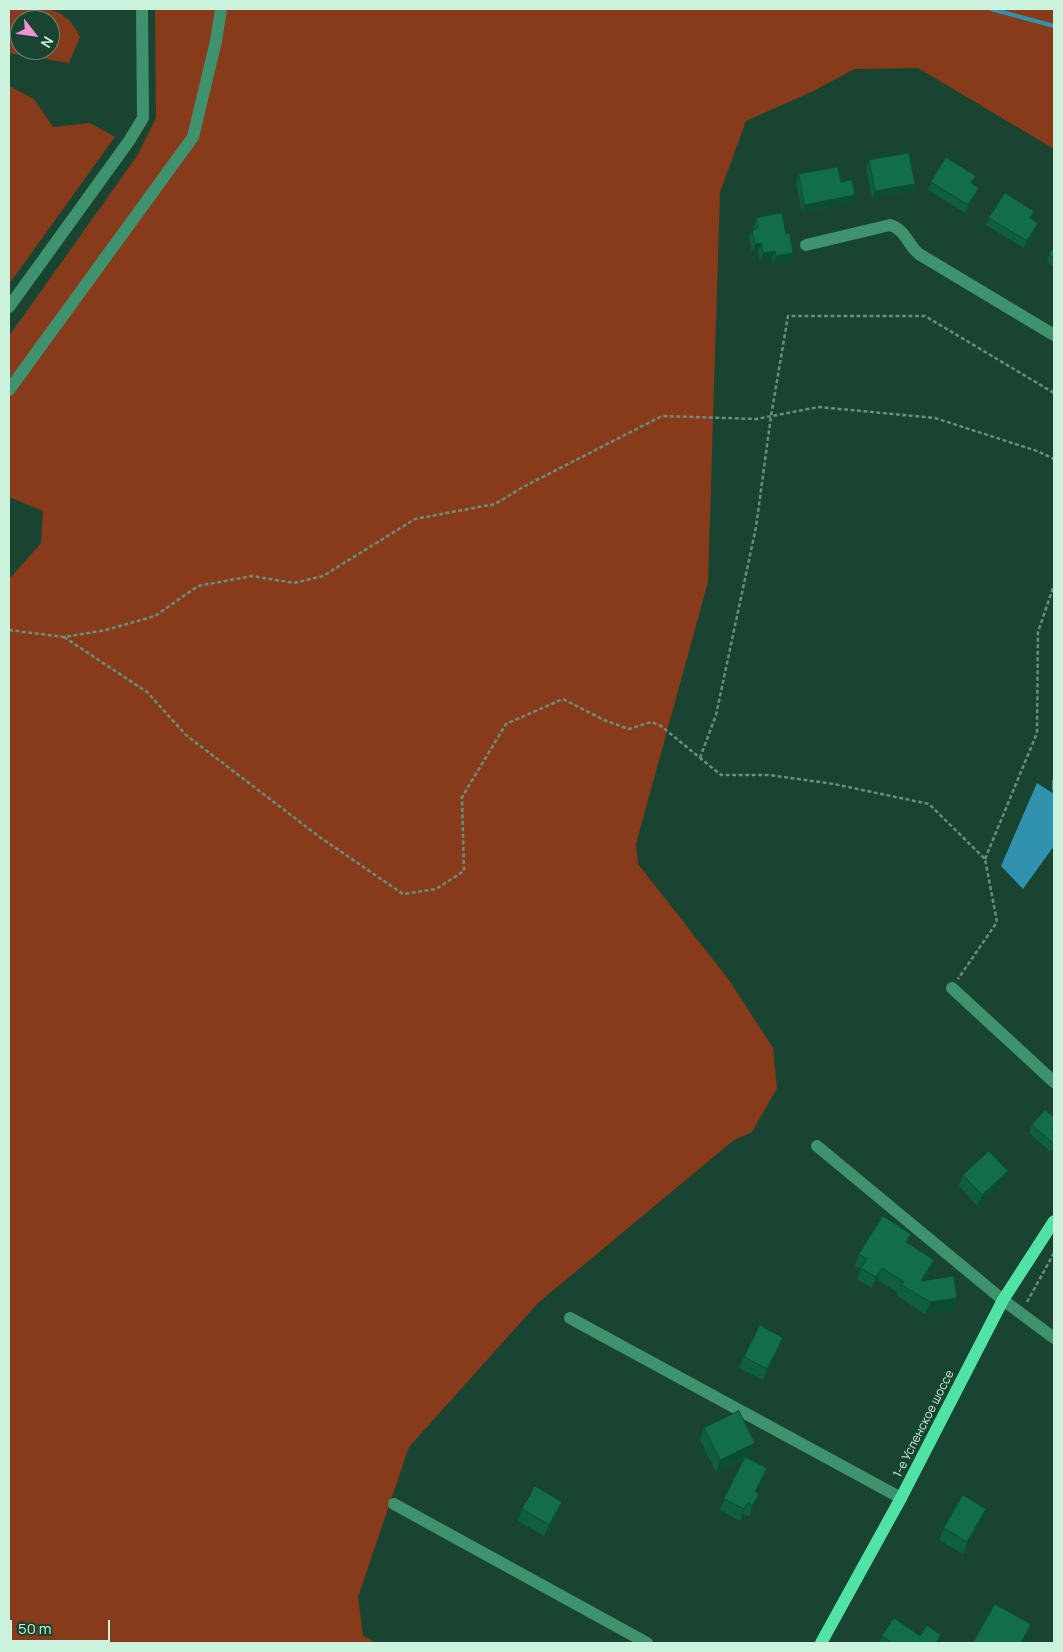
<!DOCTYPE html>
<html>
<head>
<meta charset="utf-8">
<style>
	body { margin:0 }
	#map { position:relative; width:1063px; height:1652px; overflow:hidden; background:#184431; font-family:Manrope,sans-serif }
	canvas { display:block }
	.frame { position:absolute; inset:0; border:10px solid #cbf2dd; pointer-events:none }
	.north { position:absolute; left:10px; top:10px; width:50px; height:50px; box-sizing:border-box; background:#184431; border:1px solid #608a76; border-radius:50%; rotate:120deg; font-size:14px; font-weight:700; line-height:20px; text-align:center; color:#cbf2dd }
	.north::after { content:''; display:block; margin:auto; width:18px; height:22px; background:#f590d1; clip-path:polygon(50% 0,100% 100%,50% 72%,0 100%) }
	.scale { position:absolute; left:10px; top:1620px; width:100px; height:22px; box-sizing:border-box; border:2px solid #cbf2dd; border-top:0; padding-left:6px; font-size:15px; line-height:18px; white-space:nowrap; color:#cbf2dd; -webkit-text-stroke:4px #184431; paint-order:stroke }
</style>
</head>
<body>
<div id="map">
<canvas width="1063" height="1652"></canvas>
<div class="frame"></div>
<div class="north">N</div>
<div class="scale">50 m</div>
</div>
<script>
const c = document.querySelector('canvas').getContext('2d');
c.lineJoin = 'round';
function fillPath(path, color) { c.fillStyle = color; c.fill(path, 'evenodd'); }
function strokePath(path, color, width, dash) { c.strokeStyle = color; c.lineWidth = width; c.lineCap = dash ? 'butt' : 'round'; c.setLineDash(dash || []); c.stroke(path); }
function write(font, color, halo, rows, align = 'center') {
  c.font = font + ' Manrope,sans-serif'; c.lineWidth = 4; c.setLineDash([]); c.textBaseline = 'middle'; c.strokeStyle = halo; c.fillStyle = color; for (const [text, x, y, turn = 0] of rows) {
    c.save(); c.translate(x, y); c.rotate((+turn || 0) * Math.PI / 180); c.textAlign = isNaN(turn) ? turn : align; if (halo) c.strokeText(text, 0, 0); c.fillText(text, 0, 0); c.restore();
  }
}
const green = new Path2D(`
	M 9,9 C 42,9 64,3 80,37 L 69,63 L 9,53 ZM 20,20 L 50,20 L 50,50 L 20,50 Z
	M 155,9 L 1054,9 L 1054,149 L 918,68 L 855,69 L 809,93 L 746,121 L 720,192 L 708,582 L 636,844 L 638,864 L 729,980 L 773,1048 L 777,1088 L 752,1132 L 734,1140 L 539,1302 L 409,1447 L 358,1597 L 363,1636 L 376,1643 L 9,1643 L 9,578 L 12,576 L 41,543 L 43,511 L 9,497 L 9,336 L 137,156 L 156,118 Z
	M 9,86 L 34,99 L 53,127 L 90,123 L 115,137 L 9,284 Z`);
const water = new Path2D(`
	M 1037,783 L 1054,794 L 1054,846 L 1023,889 L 1001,866 Z`);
const stream = new Path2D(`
	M 991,9 L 1054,26
	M 1054,781 L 1054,789`);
const path = new Path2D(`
	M 9,630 L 64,637 L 106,630 L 155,616 L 198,586 L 252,576 L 294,583 L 323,576 L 415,519 L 495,504 L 525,486 L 662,416 L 756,419 L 819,407 L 935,418 L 1037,451 L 1054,459
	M 64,637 L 147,692 L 186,735 L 321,838 L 403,894 L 436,889 L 464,871 L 462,797 L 506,724 L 563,699 L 604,720 L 629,729 L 651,722 L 661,726 L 721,775 L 769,775 L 834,784 L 929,804 L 985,859 L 997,922 L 958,979
	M 700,758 L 716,715 L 756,527 L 771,416 L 788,316 L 925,316 L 1054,393
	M 985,859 L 1037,733 L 1038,632 L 1054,585
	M 1027,1302 L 1054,1253`);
const minor = new Path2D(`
	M 806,245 L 890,225 C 906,230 907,244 919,254 L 1054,335
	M 9,307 L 129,141 L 143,118 L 142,9
	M 9,390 L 193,137 L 216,41 L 221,9
	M 952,988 L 1054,1082
	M 817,1146 L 1003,1300 L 1054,1338
	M 570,1318 L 901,1498
	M 394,1504 L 647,1643`);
const major = new Path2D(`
	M 821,1643 L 901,1498 L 1003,1300 L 1054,1221`);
const wall = new Path2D(`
	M 869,160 L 915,184 L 912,191 L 872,199 L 866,168 Z
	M 799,174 L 841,182 L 855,195 L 852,203 L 802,213 L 796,182 Z
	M 931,182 L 976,196 L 965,213 L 928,190 Z
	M 756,218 L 791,261 L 773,264 L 772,259 L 760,261 L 758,251 L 752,252 L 749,237 L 752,230 L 754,229 L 754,226 Z
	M 989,218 L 1031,219 L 1035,231 L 1024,248 L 986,225 Z
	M 1054,247 L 1054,267 L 1047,262 L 1049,255 Z
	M 1054,1117 L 1054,1148 L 1051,1152 L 1029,1133 L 1032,1125 Z
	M 963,1175 L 1003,1182 L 977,1206 L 959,1186 Z
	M 911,1234 L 907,1243 L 934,1260 L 930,1272 L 925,1280 L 953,1310 L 925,1314 L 896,1295 L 897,1292 L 877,1280 L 872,1288 L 857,1279 L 861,1269 L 855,1266 L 859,1254 Z
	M 783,1338 L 779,1349 L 763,1380 L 739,1368 L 744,1357 Z
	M 704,1428 L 751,1454 L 746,1457 L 767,1468 L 763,1480 L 756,1493 L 759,1494 L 755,1506 L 749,1517 L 743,1514 L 740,1521 L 720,1510 L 724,1499 L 745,1458 L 716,1472 L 700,1440 Z
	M 522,1509 L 558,1514 L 544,1536 L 518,1521 Z
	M 982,1520 L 963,1554 L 939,1540 L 944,1528 Z
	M 882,1636 L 920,1636 L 938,1643 L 879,1643 Z`);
const shadedWall = new Path2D(`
	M 915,184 L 912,191 L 872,199 L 875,191 Z
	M 979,188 L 976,196 L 965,213 L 968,205 Z
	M 855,195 L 852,203 L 802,213 L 804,205 Z
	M 1038,223 L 1035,231 L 1024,248 L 1027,241 Z
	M 761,243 L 758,251 L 752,252 L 755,244 Z
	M 775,251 L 772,259 L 760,261 L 763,253 Z
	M 793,253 L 791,261 L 773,264 L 776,256 Z
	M 1054,1143 L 1054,1148 L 1051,1152 L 1054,1144 Z
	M 1008,1171 L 1003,1182 L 977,1206 L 982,1195 Z
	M 934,1260 L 930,1272 L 917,1292 L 921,1281 Z
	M 882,1268 L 877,1280 L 872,1288 L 876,1277 Z
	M 957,1298 L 953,1310 L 925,1314 L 930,1302 Z
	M 783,1338 L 779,1349 L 763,1380 L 767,1369 Z
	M 755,1443 L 751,1454 L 716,1472 L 720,1460 Z
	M 767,1468 L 763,1480 L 751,1504 L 755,1492 Z
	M 759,1494 L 755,1506 L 749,1517 L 753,1505 Z
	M 562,1502 L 558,1514 L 544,1536 L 549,1525 Z
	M 748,1503 L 743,1514 L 740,1521 L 744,1509 Z
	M 986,1509 L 982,1520 L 963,1554 L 967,1542 Z
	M 1031,1624 L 1027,1636 L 1023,1643 L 1021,1643 Z`);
const building = new Path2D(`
	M 909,153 L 915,184 L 875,191 L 869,160 Z
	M 946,157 L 976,176 L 971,183 L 979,188 L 968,205 L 931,182 Z
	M 838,167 L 841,182 L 852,180 L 855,195 L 804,205 L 799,174 Z
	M 1005,193 L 1034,211 L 1030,218 L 1038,223 L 1027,241 L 989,218 Z
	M 782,213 L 786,234 L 790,233 L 793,253 L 776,256 L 775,251 L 763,253 L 761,243 L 755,244 L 752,230 L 758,228 L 756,218 Z
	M 1054,247 L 1054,258 L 1049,255 Z
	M 1045,1110 L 1054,1117 L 1054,1126 L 1052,1129 L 1054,1130 L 1054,1144 L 1032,1125 Z
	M 989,1151 L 1008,1171 L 982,1195 L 963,1175 Z
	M 883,1216 L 911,1234 L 906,1242 L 934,1260 L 921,1281 L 954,1276 L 957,1298 L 930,1302 L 900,1284 L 904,1282 L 882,1268 L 876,1277 L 861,1268 L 867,1259 L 859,1254 Z
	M 760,1325 L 783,1338 L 767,1369 L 744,1357 Z
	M 739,1411 L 755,1443 L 720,1460 L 704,1428 Z
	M 745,1457 L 767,1468 L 755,1492 L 759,1494 L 753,1505 L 748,1503 L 744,1509 L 724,1499 Z
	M 535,1486 L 562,1502 L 549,1525 L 522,1509 Z
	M 963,1495 L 986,1509 L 967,1542 L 944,1528 Z
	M 995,1604 L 1031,1624 L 1021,1643 L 973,1643 Z
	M 894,1618 L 920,1636 L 927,1625 L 941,1635 L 936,1643 L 893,1643 L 882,1636 Z`);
const streetNames = [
	["1-е Успенское шоссе",924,1424,-63]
];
fillPath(green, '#883b1a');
fillPath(water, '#3092af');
strokePath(stream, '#3092af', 4);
strokePath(path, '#66907c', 2.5, [4, 2.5]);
strokePath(minor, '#3e926d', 12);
strokePath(major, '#51e2a5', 12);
fillPath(wall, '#0f5e40');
fillPath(shadedWall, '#0d4c34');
fillPath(building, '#126d4a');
strokePath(building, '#0d4c34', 1);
write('12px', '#cbf2dd', '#184431', streetNames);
</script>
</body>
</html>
